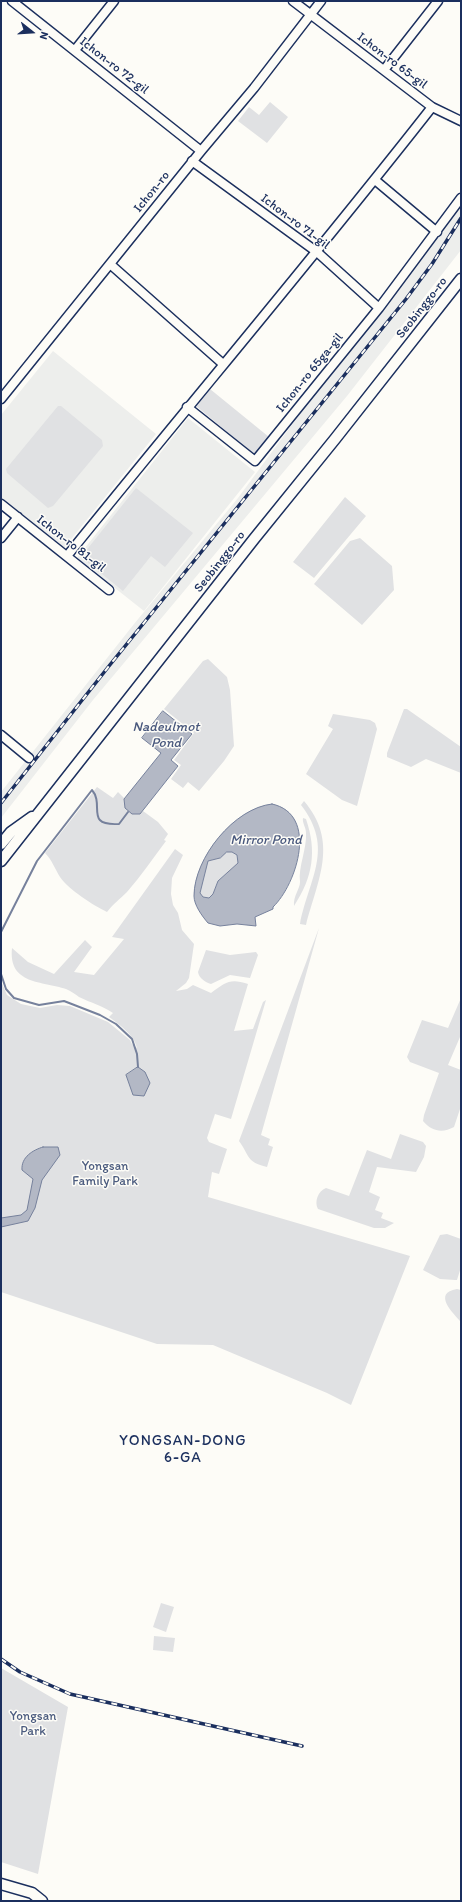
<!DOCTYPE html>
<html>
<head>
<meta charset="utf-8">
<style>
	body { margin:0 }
	#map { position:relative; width:462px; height:1902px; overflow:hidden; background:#fdfcf7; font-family:Itim,sans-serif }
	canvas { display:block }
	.frame { position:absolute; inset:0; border:2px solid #1b2f5e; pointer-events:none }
	.north { position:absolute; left:12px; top:12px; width:40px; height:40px; -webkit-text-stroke:3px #fdfcf7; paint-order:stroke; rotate:107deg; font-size:11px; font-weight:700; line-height:16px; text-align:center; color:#1b2f5e }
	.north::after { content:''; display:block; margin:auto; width:14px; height:18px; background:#1b2f5e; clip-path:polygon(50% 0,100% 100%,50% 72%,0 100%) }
</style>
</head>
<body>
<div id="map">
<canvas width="462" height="1902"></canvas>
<div class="frame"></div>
<div class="north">N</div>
</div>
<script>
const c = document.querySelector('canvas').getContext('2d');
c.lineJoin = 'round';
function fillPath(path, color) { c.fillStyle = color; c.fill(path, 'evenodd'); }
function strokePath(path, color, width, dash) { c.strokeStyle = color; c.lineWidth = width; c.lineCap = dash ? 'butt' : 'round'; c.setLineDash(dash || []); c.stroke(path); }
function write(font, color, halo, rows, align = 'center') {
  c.font = font + ' Itim,sans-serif'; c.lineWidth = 3; c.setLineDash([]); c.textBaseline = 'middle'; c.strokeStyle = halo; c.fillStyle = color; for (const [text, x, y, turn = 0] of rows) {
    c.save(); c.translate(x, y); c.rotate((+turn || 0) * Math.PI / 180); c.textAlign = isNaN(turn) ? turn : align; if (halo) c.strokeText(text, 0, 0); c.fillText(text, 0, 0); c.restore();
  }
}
const built = new Path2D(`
	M 461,205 L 461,250 L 347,396 L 93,700 L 1,818 L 1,792 L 134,624 L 238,498 L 319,388 Z
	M 53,351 L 156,434 L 64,548 L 1,498 L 1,415 Z
	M 188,418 L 255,472 L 144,611 L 77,558 Z`);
const green = new Path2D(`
	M 270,102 L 288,117 L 267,143 L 238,121 L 249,107 L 259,115 Z
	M 210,389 L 269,437 L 255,455 L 196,406 Z
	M 58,406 L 61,406 L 102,440 L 103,446 L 53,506 L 48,508 L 7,473 L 6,469 Z
	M 136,488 L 193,533 L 165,567 L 151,556 L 123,591 L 81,557 Z
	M 345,497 L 366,516 L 314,578 L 293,562 Z
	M 360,538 L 392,566 L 394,590 L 362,625 L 314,584 L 350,541 Z
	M 208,659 L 227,677 L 230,690 L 234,746 L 224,761 L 199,791 L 188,782 L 183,788 L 171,779 L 181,765 L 174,760 L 194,733 L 164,709 L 203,661 Z
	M 404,709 L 407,709 L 461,747 L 461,773 L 426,759 L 411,767 L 387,757 L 387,753 Z
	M 333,714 L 370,720 L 375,723 L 377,729 L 357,806 L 342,800 L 306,774 L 333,729 L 328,726 Z
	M 97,787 L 113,798 L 118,792 L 140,814 L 143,811 L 158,822 L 168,834 L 164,840 L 166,841 C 153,858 141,876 127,892 C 120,899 113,904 107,912 C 93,905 69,890 60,877 C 55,869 52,860 45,853 Z
	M 304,801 C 339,842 318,879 306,925 L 300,924 C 309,878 335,849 301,805 Z
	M 303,818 L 306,819 C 317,851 313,877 294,906 C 293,896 300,889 300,882 C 298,867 307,849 306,833 C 306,827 302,823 303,818 Z
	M 175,849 L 183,855 L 172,878 L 171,894 L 173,905 L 178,913 L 182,930 L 194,944 L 189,978 L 186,983 L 176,991 L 187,989 L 193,985 L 211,993 C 226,982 230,978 248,984 L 234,1031 L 253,1029 L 263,1002 L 266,1000 L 231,1119 L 215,1114 L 207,1138 L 209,1142 L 227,1149 L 219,1174 L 212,1172 L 208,1197 L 410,1256 L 351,1405 L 327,1393 L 213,1345 L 157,1344 L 1,1292 L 1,981 L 7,995 L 21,1004 L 40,1008 L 57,1005 L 70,1006 L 108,1022 L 130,1040 L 132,1044 L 137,1048 C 133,1034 121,1026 109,1017 L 113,1013 C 101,1005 91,1003 79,997 C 75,994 71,991 66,989 C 43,981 8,985 12,948 L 28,962 L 54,974 L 85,940 L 92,947 L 74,972 L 94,975 L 124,939 L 112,937 Z
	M 227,852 L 232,852 L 237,855 L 238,863 L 218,881 L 213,894 L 209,898 L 203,897 L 200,893 L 208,861 L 220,858 Z
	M 319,928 L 261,1135 L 270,1139 L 268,1145 L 273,1147 L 267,1167 C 246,1162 250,1156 239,1141 Z
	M 206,950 L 230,955 L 256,952 L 258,955 L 250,978 L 230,975 L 211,984 C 205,982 199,978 198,972 Z
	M 461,998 L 461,1037 L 460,1037 L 448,1065 L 461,1070 L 461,1106 L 454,1127 C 443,1133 432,1132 423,1121 L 424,1115 L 439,1073 L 410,1062 L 407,1057 L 422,1020 L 448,1028 Z
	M 400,1134 L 423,1142 L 426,1146 L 424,1157 L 416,1172 L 377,1167 L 369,1192 L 380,1197 L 375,1210 L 383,1213 L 381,1218 L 394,1223 L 385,1228 L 374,1228 L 318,1209 C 314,1202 318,1191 326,1188 L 349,1196 L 367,1150 L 391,1159 Z
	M 447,1234 L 461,1239 L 461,1267 L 457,1280 L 455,1280 L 440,1279 L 423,1270 L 440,1235 Z
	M 457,1289 L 461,1290 L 461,1322 C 453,1313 432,1293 457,1289 Z
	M 161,1603 L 174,1607 L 166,1632 L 153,1627 Z
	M 154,1636 L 175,1638 L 173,1652 L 153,1650 Z
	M 1,1668 L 68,1707 L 38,1874 L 1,1862 Z`);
const water = new Path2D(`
	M 163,711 L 192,734 L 171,760 L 178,766 L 140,814 L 132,814 L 125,808 L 124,799 L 161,753 L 142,738 Z
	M 272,804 C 319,814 297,884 273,907 L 273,909 L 255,917 L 256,926 L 237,924 L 220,926 L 208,923 C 202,916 194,905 194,896 C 194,858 234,808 272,804 ZM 227,852 L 232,852 L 237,855 L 238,863 L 218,881 L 213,894 L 209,898 L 203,897 L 200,893 L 208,861 L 220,858 Z
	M 138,1067 L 145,1072 L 150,1083 L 144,1096 L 133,1095 L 126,1075 Z
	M 43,1147 L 58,1147 L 60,1155 L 42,1180 L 35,1208 L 28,1221 L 1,1227 L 1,1218 L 21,1215 L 27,1210 L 33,1179 L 22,1170 C 21,1157 33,1150 43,1147 Z`);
const stream = new Path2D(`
	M 1,932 L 37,861 L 92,790 C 105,805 84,826 119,824 L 128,812
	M 1,974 L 6,989 L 14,998 L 39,1005 L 64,1001 L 100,1015 L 116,1024 L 132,1039 L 137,1054 L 138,1067`);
const minor = new Path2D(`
	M 12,1 L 201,151
	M 293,1 L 432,107 L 461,121
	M 75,50 L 114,1
	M 384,70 L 438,1
	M 192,161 L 317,252 L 379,308
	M 375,180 L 437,232
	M 110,264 L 223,364
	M 1,399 L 201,151 L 254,88 L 321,1
	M 187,407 L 255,461 L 379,308 L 461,198
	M 1,504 L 109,590
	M 1,538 L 18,517
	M 67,556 C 188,406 313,259 432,107
	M 1,735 L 29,758`);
const major = new Path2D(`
	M 1,844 L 11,832 L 32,817
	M 1,861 L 254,539 L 335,439 L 461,279
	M 1,1884 L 32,1893 L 42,1901`);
const rail = new Path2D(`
	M 1,803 L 109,666 L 406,299 L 432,264 L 461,218
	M 1,1659 L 20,1672 L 70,1694 L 302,1746`);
const streetNames = [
	["Ichon-ro 65-gil",392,61,37],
	["Ichon-ro 72-gil",114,66,38],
	["Ichon-ro",152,192,-51],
	["Ichon-ro 71-gil",295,222,37],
	["Seobinggo-ro",422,308,-52],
	["Ichon-ro 65ga-gil",310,373,-51],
	["Ichon-ro 81-gil",71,544,38],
	["Seobinggo-ro",220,562,-52]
];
const parkNames = [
	["Yongsan",105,1167],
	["Family Park",105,1182],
	["Yongsan",33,1717],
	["Park",33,1732]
];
const waterNames = [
	["Nadeulmot",166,727],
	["Pond",166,743],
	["Mirror Pond",266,840]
];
const quarterNames = [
	["YONGSAN-DONG",183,1441],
	["6-GA",183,1458]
];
fillPath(built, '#edeeec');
fillPath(green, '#e0e1e3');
fillPath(water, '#b3b8c5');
strokePath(water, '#76819c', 1);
strokePath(stream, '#76819c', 2);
strokePath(minor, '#1b2f5e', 11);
strokePath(major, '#1b2f5e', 13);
strokePath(minor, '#fdfcf7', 8);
strokePath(major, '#fdfcf7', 10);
strokePath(rail, '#1b2f5e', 3.5);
strokePath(rail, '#fdfcf7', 2, [6]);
write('13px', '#1b2f5e', '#fdfcf7', streetNames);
write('13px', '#4c5c7f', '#fdfcf7', parkNames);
write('italic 14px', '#49587d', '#fdfcf7', waterNames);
c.letterSpacing = '1px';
write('15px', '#1b2f5e', '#fdfcf7', quarterNames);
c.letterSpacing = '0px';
</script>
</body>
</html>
